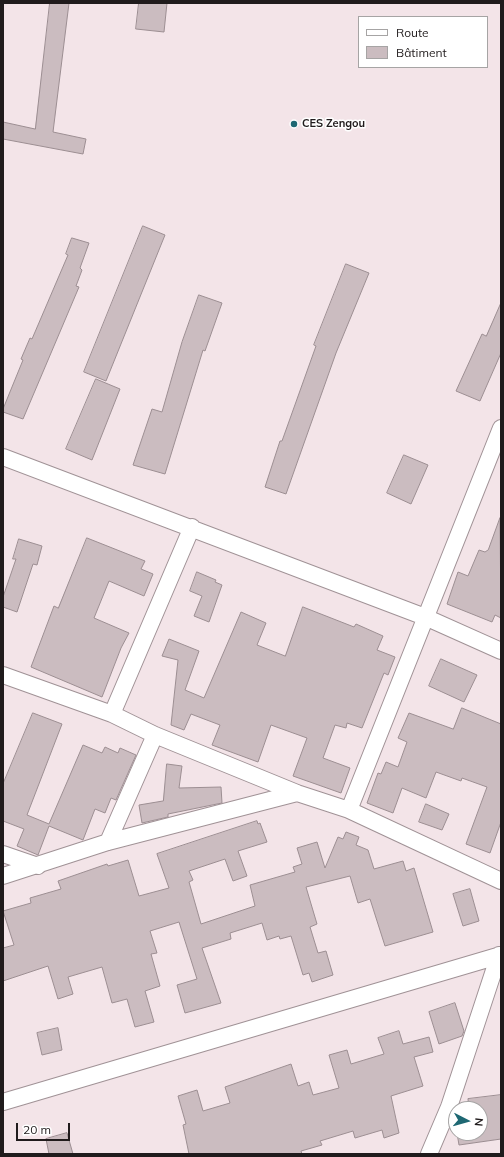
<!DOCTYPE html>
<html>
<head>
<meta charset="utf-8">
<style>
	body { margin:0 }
	#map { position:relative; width:504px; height:1157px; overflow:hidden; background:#f3e4e8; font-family:Mulish,sans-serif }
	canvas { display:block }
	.frame { position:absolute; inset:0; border:4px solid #201b1c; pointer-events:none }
	.legend { position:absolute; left:358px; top:16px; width:130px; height:52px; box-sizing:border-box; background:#fff; border:1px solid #a6a4a4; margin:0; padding:5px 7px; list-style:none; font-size:12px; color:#201b1c }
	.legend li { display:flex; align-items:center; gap:8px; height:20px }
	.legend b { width:20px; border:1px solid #a6a4a4 }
	.north { position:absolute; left:448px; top:1101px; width:40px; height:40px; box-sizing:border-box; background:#fff; border:1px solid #a6a4a4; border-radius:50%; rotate:96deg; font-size:11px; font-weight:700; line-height:16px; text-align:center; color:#201b1c }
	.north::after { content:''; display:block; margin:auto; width:14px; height:18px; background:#1e6873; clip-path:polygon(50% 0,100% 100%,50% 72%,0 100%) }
	.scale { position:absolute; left:16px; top:1123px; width:54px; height:18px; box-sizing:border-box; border:2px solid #201b1c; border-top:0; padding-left:5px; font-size:12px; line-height:14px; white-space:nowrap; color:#201b1c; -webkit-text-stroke:3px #fff; paint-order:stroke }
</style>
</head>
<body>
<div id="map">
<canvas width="504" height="1157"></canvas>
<div class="frame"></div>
<ul class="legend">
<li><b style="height:5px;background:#fff"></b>Route</li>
<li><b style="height:11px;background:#cbbcc0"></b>Bâtiment</li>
</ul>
<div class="north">N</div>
<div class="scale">20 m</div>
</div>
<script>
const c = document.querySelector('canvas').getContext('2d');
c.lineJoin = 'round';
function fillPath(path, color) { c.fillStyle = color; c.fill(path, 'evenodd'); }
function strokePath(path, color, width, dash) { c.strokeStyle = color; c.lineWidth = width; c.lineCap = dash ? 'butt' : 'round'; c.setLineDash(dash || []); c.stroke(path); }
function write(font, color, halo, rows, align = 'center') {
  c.font = font + ' Mulish,sans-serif'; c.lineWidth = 3; c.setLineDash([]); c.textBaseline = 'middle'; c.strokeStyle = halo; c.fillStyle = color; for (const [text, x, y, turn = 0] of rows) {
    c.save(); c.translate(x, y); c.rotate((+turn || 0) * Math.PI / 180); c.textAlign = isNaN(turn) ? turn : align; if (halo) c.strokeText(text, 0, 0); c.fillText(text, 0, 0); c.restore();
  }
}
const building = new Path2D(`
	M 50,3 L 69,3 L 53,132 L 86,139 L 83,154 L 3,139 L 3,122 L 35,129 Z
	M 139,3 L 167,3 L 164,32 L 136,29 Z
	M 143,226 L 165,235 L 106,381 L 84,372 Z
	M 72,238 L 89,243 L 80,268 L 82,270 L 76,286 L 79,287 L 23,419 L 3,412 L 3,409 L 23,360 L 21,359 L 30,338 L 32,339 L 68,255 L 66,254 Z
	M 346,264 L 369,273 L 336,353 L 286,494 L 265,487 L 280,441 L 282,441 L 316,346 L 314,345 Z
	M 199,295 L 222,303 L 205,351 L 203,350 L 165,474 L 133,465 L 152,409 L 162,412 L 182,342 Z
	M 501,303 L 501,353 L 480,401 L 456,391 L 482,334 L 486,336 Z
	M 96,379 L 120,389 L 92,460 L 66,449 Z
	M 404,455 L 428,465 L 411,504 L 387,493 Z
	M 500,518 L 501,618 L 495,615 L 492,622 L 447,604 L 458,572 L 468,576 L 479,550 L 485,552 L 488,550 Z
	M 87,538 L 145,561 L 141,569 L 153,574 L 144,596 L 109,581 L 94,618 L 129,633 L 121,648 L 102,697 L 31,667 L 54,606 L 58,608 Z
	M 19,539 L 42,546 L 37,565 L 33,564 L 17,612 L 3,607 L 3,597 L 16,559 L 13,559 Z
	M 197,572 L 216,580 L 215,582 L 222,585 L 209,622 L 194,616 L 202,596 L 190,591 Z
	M 303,607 L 354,627 L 356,624 L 383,636 L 377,650 L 395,657 L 388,675 L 384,673 L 362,728 L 347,723 L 346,728 L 335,725 L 323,758 L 350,768 L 341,793 L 293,776 L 307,738 L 271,725 L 258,762 L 212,745 L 220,725 L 191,714 L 184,730 L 171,725 L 178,660 L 162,656 L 169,639 L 199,651 L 185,690 L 204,698 L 241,612 L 266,623 L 257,645 L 285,656 Z
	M 441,659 L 477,675 L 464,702 L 429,686 Z
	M 462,708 L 501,724 L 501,822 L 490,853 L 466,844 L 487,787 L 462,778 L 461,781 L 436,772 L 426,798 L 402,788 L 393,813 L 367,803 L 378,773 L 381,774 L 386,762 L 398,767 L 407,742 L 398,738 L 409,713 L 453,729 Z
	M 33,713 L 62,724 L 27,815 L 49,824 L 83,745 L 102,753 L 105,747 L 118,753 L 120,748 L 136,755 L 116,800 L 111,798 L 105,813 L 95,809 L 83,840 L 49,826 L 38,855 L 17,846 L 24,829 L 3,821 L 3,784 Z
	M 167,764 L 182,766 L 179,788 L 221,787 L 222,803 L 168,814 L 168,817 L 142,823 L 139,805 L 163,801 Z
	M 426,804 L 449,814 L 442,830 L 419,822 Z
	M 257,821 L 258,824 L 260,823 L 267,842 L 238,851 L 247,876 L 233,881 L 225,859 L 189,871 L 193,880 L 189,882 L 201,924 L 255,906 L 250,885 L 295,872 L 293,867 L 302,864 L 297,848 L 317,842 L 325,868 L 338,837 L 343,839 L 346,832 L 359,837 L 356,845 L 368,850 L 374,869 L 403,861 L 406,871 L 414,868 L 433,932 L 385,946 L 370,899 L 358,903 L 350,876 L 306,887 L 317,924 L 310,927 L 318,953 L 326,951 L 333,975 L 312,982 L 309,973 L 303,975 L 291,936 L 280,939 L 279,936 L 267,940 L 262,923 L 230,933 L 231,939 L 202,948 L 221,1003 L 185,1013 L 177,985 L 197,979 L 179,922 L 150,931 L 157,953 L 151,954 L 160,986 L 145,991 L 154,1022 L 135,1027 L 127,999 L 112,1003 L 102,967 L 68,977 L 73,994 L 58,999 L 48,966 L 3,981 L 3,948 L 14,945 L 3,911 L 31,903 L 30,898 L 61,889 L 58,881 L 107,864 L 108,866 L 128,860 L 139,896 L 169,888 L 157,854 Z
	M 470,889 L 479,921 L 463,926 L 453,894 Z
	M 455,1003 L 464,1031 L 462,1036 L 439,1044 L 429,1012 Z
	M 58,1028 L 62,1050 L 42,1055 L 37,1033 Z
	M 399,1031 L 403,1044 L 429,1037 L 433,1052 L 414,1057 L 423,1086 L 391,1096 L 399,1133 L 384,1138 L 382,1130 L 355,1138 L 353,1131 L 320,1141 L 322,1145 L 301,1151 L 302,1154 L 189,1154 L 183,1125 L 186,1124 L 178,1096 L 197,1090 L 203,1111 L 230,1103 L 225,1087 L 291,1064 L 298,1086 L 309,1082 L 313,1095 L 339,1088 L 329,1055 L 347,1050 L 351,1064 L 384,1054 L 378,1038 Z
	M 501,1095 L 501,1139 L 459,1145 L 457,1133 L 480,1133 L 480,1109 L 469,1109 L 468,1099 Z
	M 67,1133 L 73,1154 L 49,1154 L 46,1139 Z`);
const street = new Path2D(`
	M 3,457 L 425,617 L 501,651
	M 3,675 L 112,714 L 155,735 L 297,793 L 349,810 L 501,881
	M 112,714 L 192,527
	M 349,810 L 501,428
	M 108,842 L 155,735
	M 3,854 L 38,866
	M 3,876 L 108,842 L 297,793
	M 3,1102 L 501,955
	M 429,1154 L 449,1107 L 499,955`);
const markers = [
	[294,124,4,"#1e6873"]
];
const poiNames = [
	["CES Zengou",302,124]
];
fillPath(building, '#cbbcc0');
strokePath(building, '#9c8e92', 1);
strokePath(street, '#a09296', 18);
strokePath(street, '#fff', 16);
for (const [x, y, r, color] of markers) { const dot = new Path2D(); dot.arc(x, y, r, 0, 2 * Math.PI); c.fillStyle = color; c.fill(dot); strokePath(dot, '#fff', 1.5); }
write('bold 11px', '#201b1c', '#fff', poiNames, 'left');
</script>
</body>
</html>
